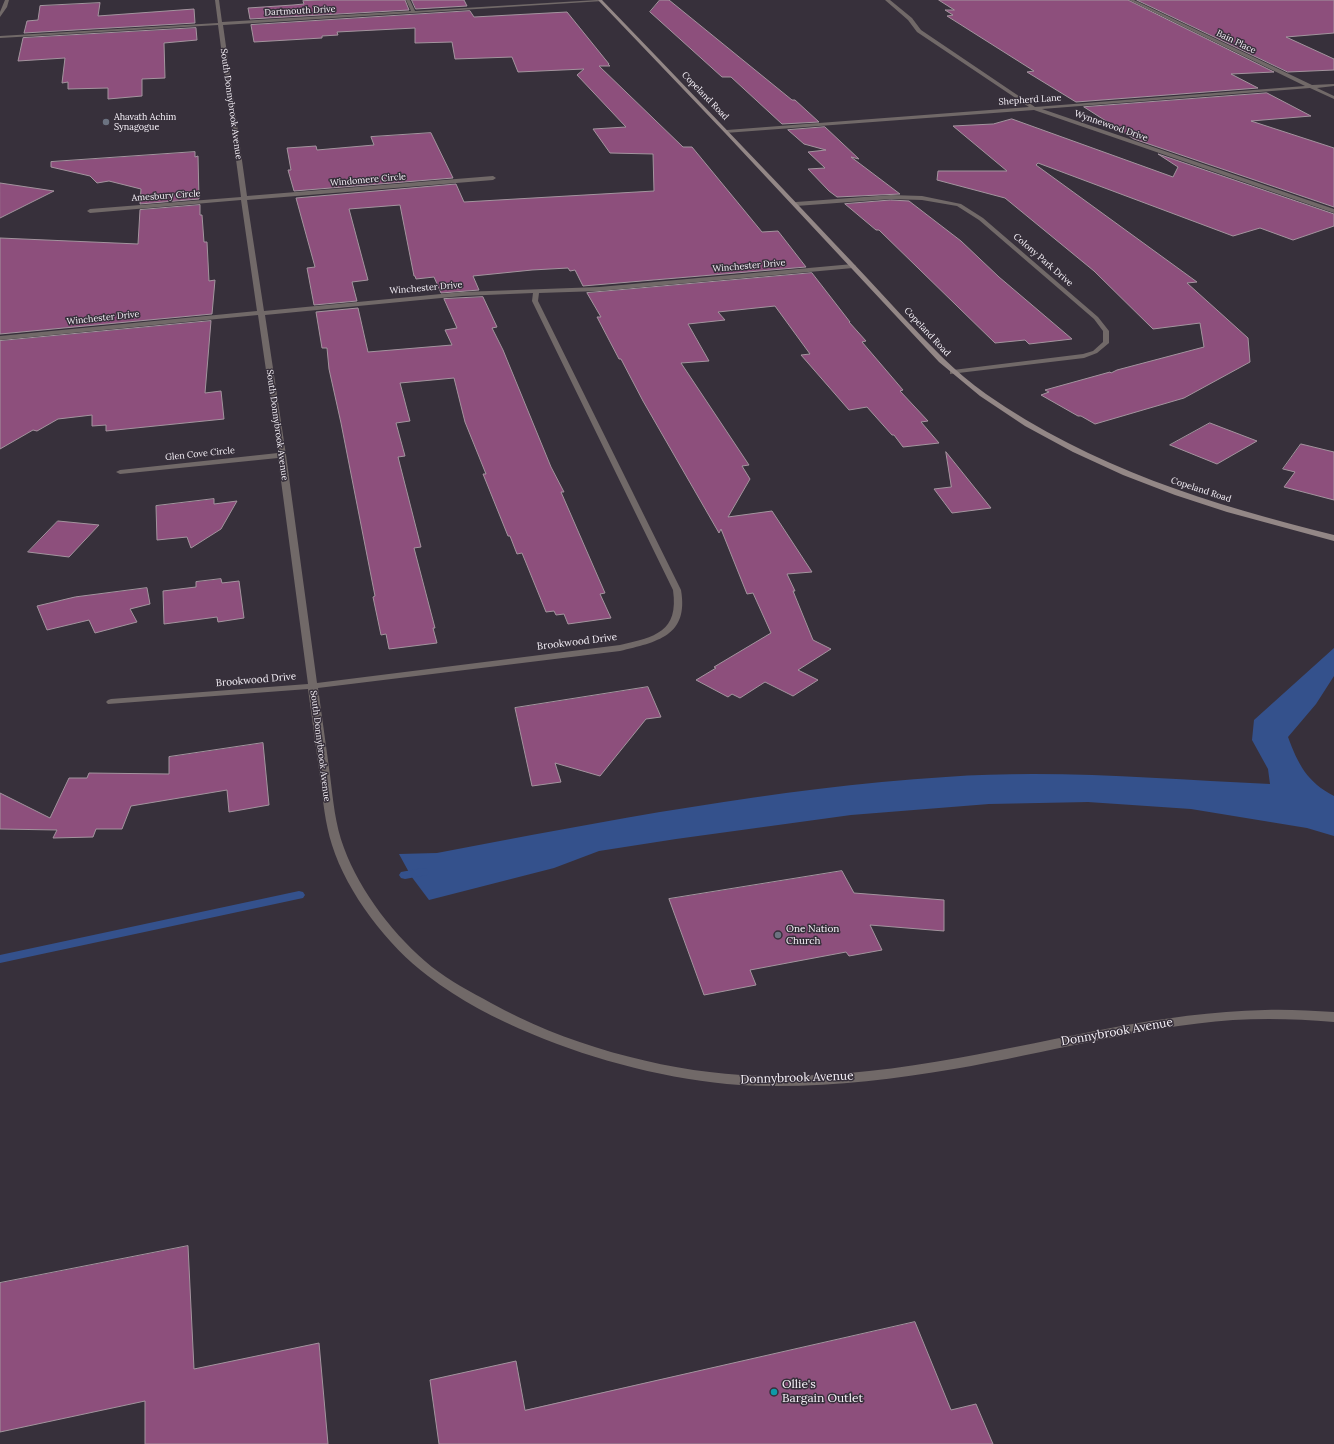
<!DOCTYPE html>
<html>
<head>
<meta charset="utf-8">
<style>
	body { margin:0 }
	canvas { display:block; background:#37303b }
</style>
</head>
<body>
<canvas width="1334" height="1444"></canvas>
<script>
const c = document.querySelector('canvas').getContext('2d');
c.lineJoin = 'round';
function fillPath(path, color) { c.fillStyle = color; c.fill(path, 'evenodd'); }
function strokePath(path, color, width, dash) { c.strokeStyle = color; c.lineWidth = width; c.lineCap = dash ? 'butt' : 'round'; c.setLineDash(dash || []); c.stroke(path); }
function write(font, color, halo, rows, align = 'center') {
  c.font = font + ' Lora,serif'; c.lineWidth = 3; c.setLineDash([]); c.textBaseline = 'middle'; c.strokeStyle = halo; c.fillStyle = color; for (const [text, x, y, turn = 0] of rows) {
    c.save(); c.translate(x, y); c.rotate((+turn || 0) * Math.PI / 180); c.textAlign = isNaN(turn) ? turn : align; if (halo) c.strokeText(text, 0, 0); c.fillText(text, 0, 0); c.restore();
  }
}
const water = new Path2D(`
	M 1334,648 L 1334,676 L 1316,704 L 1288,737 C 1298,764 1307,782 1334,796 L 1334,836 L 1307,828 L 1191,809 L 1088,802 L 989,804 L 851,815 L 676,839 L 599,851 L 554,868 L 429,900 L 411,876 L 399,854 L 437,853 C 605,821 775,788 946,777 C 1054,769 1162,779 1270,784 L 1268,769 L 1252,740 L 1254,720 Z`);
const stream = new Path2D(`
	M 423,868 L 427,869 L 429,872 L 427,875 L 405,879 L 401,878 L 399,875 L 401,872 Z
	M 299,891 L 303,892 L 305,895 L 303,898 L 0,963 L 0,955 Z`);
const building = new Path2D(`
	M 324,0 L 405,0 L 409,10 L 250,19 L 248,8 L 293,5 L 304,4 L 303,1 Z
	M 412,0 L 464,0 L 467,6 L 416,9 Z
	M 660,0 L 669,0 L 792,100 L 795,100 L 819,122 L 782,124 L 731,77 L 722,77 L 650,12 Z
	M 939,0 L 1128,0 L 1274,72 L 1231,74 L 1258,88 L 1076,102 L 1027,72 L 1034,71 L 947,16 L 953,15 L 945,10 L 954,10 Z
	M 1137,0 L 1334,0 L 1334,33 L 1286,37 L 1334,59 L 1334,70 L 1288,72 Z
	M 100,3 L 98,16 L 194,9 L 195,23 L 24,33 L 27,21 L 38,20 L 40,6 Z
	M 470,11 L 474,17 L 567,12 L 609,64 L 608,64 L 610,66 L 599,66 L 683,147 L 692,147 L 762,232 L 778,231 L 806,267 L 583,286 L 575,270 L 570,271 L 568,268 L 532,270 L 473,276 L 479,290 L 441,293 L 434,277 L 416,279 L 415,276 L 414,276 L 400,205 L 349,209 L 368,280 L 352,282 L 357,301 L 314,305 L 307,268 L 315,267 L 296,198 L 456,184 L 464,202 L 654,191 L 653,154 L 610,153 L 593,129 L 626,127 L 577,75 L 584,69 L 518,72 L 512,57 L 455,59 L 452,42 L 415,43 L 415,28 L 337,32 L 338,35 L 322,36 L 322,38 L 254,42 L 251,25 Z
	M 196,28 L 197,40 L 164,43 L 165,78 L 142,79 L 142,96 L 108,99 L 108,88 L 68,89 L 68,82 L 62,83 L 65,58 L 18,61 L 23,38 Z
	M 1267,93 L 1311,116 L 1251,121 L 1334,148 L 1334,207 L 1134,139 L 1084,107 Z
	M 1012,119 L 1173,177 L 1178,167 L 1158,154 L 1334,214 L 1334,226 L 1293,240 L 1260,228 L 1233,236 L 1038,163 L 1036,165 L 1197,282 L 1187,283 L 1248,338 L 1250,362 L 1184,398 L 1095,424 L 1081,416 L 1078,416 L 1041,395 L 1049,392 L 1045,390 L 1110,372 L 1111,373 L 1117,370 L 1204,347 L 1200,323 L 1153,329 L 1094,271 L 1005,198 L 937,180 L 938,171 L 1007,171 L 953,126 L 993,124 Z
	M 825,127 L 859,159 L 851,157 L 900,194 L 837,197 L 829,191 L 808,169 L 825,168 L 808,152 L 826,150 L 804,144 L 788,130 Z
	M 431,133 L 453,178 L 294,191 L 288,170 L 291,170 L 287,148 L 316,146 L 317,150 L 374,145 L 371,137 Z
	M 195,152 L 195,157 L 198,156 L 199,199 L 140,204 L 141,189 L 109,181 L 97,183 L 90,176 L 51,167 L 51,162 Z
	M 0,183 L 54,191 L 0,218 Z
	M 891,200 L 909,201 L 961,241 L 999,277 L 1072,339 L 1029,344 L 1025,340 L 995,343 L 879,230 L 876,230 L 845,204 Z
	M 200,205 L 200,215 L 202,215 L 204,242 L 207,242 L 209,281 L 215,280 L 212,314 L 0,334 L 0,238 L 138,244 L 140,210 Z
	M 812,273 L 850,322 L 849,322 L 866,341 L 862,342 L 903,390 L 900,391 L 928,421 L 921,422 L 939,443 L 903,447 L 894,435 L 892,435 L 867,407 L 849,410 L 801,355 L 810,354 L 775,306 L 718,312 L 725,320 L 688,324 L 709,361 L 681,363 L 749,465 L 742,466 L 750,479 L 728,517 L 772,511 L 812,572 L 787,574 L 795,591 L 793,591 L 813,640 L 831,649 L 798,670 L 818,680 L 793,696 L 765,682 L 740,698 L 732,694 L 728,697 L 696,680 L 716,668 L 714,667 L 771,633 L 753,593 L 747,594 L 721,529 L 719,533 L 643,401 L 621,359 L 619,359 L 597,317 L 601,317 L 587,293 Z
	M 483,297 L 497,327 L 492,328 L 503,350 L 551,467 L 564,492 L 561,492 L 605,593 L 600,594 L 611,618 L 568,624 L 564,614 L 556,615 L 554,611 L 546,612 L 522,553 L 517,554 L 510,536 L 508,536 L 483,474 L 486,474 L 465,422 L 454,378 L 400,383 L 410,421 L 396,423 L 405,456 L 398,457 L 421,547 L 414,548 L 435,628 L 433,628 L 437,643 L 389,649 L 386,634 L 381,635 L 373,597 L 375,596 L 341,423 L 329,369 L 327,348 L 322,348 L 316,312 L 358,308 L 368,352 L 452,345 L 445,330 L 457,328 L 444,299 Z
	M 211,321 L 205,393 L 221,391 L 224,419 L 106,431 L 106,425 L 92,426 L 92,415 L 58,419 L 37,431 L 33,430 L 0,449 L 0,341 Z
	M 1210,423 L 1257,441 L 1217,464 L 1170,445 Z
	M 1301,444 L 1334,452 L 1334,500 L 1284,487 L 1295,472 L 1283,469 Z
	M 946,452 L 991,508 L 952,513 L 934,489 L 951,487 Z
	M 214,499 L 214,504 L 237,501 L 221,529 L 191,548 L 187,537 L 157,540 L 156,506 Z
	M 58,521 L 99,525 L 69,557 L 28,552 Z
	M 221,579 L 222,583 L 239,581 L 244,618 L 218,622 L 217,617 L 164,624 L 163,591 L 196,587 L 196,582 Z
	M 147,588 L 150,604 L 130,609 L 137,622 L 95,633 L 89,620 L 47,630 L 37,606 L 75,597 Z
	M 648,687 L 661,717 L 646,719 L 600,776 L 555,763 L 561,782 L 532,786 L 515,708 Z
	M 263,743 L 269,805 L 229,812 L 227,790 L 131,806 L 122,829 L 96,829 L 93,837 L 53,838 L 57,830 L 0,829 L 0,793 L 50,818 L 69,778 L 87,778 L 89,773 L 169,774 L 169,757 Z
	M 842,871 L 854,893 L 944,900 L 944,931 L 870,925 L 882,950 L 849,956 L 846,952 L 750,970 L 756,985 L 704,995 L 669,899 Z
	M 188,1246 L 194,1369 L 319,1343 L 328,1444 L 145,1444 L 145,1401 L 0,1432 L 0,1283 Z
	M 915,1322 L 951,1410 L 976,1404 L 993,1444 L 439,1444 L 430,1380 L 516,1361 L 525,1410 Z`);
const street = new Path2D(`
	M 5,0 L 9,0 L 7,7 L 0,17 L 0,12 Z
	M 215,0 L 219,0 L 222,22 L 411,11 L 406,0 L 410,0 L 415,11 L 597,0 L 603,1 L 223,25 L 247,196 L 493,176 L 496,178 L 493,180 L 247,200 L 264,311 L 462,292 L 599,287 L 853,264 L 856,266 L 853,268 L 599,291 L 539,293 L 538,301 L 681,590 C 689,636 657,642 620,651 L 318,688 C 322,717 326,746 330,775 C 333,799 335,825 344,848 C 360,892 396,938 432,967 C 450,981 471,992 491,1003 C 562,1043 659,1070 741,1075 C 813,1079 887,1071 958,1058 C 1060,1040 1161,1012 1265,1010 C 1288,1009 1311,1011 1334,1012 L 1334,1022 C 1300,1019 1267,1018 1233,1020 C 1139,1027 1047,1053 954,1069 C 884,1081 811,1089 740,1085 C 671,1080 596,1061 532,1034 C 496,1019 459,1000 428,976 C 388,946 347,893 332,845 C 325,823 323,800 320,777 C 316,748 312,718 308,689 L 108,704 L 106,702 L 108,700 L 111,699 L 308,684 L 278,458 L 120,474 L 116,472 L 120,470 L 278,453 L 258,315 L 0,340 L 0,336 L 257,311 L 241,200 L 90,213 L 87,211 L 90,209 L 241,197 L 218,25 L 0,38 L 0,36 L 218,23 ZM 533,293 L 532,301 L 673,590 C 679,632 655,637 620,645 L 317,683 L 286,455 L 265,315 L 462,296 Z
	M 885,0 L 890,0 L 912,18 L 921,30 L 1035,107 L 1305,86 L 1129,0 L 1134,0 L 1312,85 L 1334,84 L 1334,86 L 1317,88 L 1334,96 L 1334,99 L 1310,88 L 1042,109 L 1334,209 L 1334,213 L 1034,110 L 725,133 L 725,131 L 727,130 L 1029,107 L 917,32 L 908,20 Z
	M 891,195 L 922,196 L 961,204 L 983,218 L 1098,317 L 1109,331 L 1109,343 L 1097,353 L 1084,358 L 950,374 L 950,370 L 953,370 L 1083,354 L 1093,351 L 1103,342 L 1103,331 L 1094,319 L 979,220 L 957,206 L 922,200 L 891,199 L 796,206 L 793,204 L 796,202 Z`);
const secondary = new Path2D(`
	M 598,0 L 602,0 C 680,81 757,161 834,243 C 858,268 881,293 904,318 C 930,345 955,372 986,394 C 1090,467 1212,505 1334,535 L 1334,541 L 1227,512 L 1175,495 L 1123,475 L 1073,452 L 1025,426 L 980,396 L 939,362 L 725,133 Z`);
const markers = [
	[106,122,4,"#6b7280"],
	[778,935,4,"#6b7280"],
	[774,1392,4,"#0f9aa8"]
];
const farStreetnames = [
	["Dartmouth Drive",300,11,-3],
	["Bain Place",1236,42,26],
	["Copeland Road",705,96,46],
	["Shepherd Lane",1030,100,-4],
	["South Donnybrook Avenue",231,104,82],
	["Wynnewood Drive",1111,126,19],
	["Windomere Circle",368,180,-5],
	["Amesbury Circle",166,196,-4],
	["Colony Park Drive",1043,260,41],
	["Winchester Drive",749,266,-5],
	["Winchester Drive",426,288,-5],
	["Winchester Drive",103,318,-6],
	["Copeland Road",927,332,47],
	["South Donnybrook Avenue",277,425,82],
	["Glen Cove Circle",200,454,-6],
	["Copeland Road",1201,490,18],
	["South Donnybrook Avenue",320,746,83]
];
const farPoinames = [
	["Ahavath Achim",114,117],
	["Synagogue",114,127]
];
const streetNames = [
	["Brookwood Drive",577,642,-7],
	["Brookwood Drive",256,680,-5]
];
const poiNames = [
	["One Nation",786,929],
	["Church",786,941]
];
const nearStreetnames = [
	["Donnybrook Avenue",1117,1032,-10],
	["Donnybrook Avenue",797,1078,-2]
];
const nearPoinames = [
	["Ollie's",782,1385],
	["Bargain Outlet",782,1399]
];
fillPath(water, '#34518c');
fillPath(stream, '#34518c');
fillPath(building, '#8d4f7c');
strokePath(building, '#a3949e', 1);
fillPath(street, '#716968');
fillPath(secondary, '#938786');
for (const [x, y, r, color] of markers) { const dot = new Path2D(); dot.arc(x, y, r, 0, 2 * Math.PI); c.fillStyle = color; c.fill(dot); strokePath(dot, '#37303b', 1.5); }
write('9px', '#f7f2f9', '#37303b', farStreetnames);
write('9px', '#f7f2f9', '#37303b', farPoinames, 'left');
write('10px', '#f7f2f9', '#37303b', streetNames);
write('10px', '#f7f2f9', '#37303b', poiNames, 'left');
write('12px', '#f7f2f9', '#37303b', nearStreetnames);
write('12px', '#f7f2f9', '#37303b', nearPoinames, 'left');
</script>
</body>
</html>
